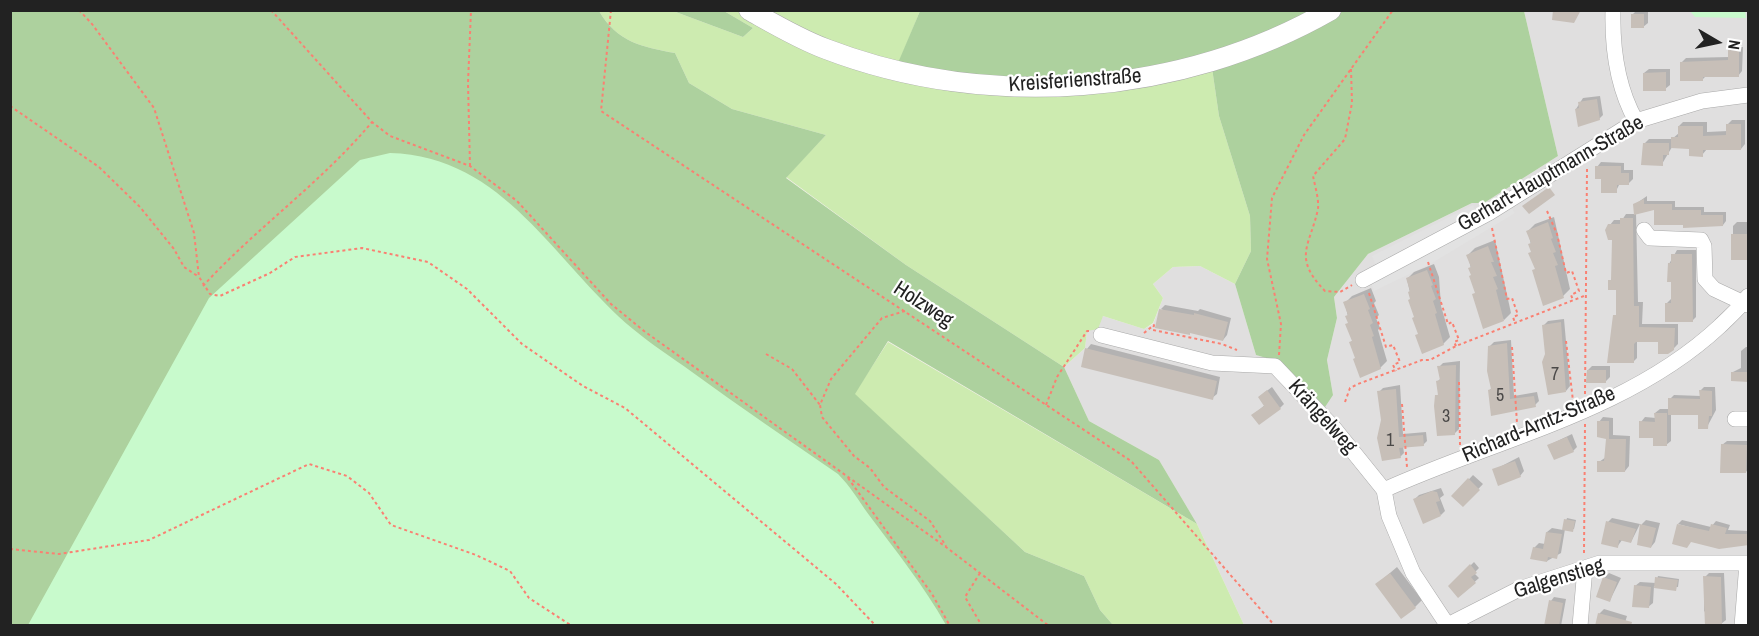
<!DOCTYPE html>
<html>
<head>
<meta charset="utf-8">
<style>
	body { margin:0 }
	#map { position:relative; width:1759px; height:636px; overflow:hidden; background:#f2efe9; font-family:"Archivo Narrow",sans-serif }
	canvas { display:block }
	.frame { position:absolute; inset:0; border:12px solid #222; pointer-events:none }
	.north { position:absolute; left:1687px; top:12px; width:60px; height:60px; -webkit-text-stroke:4px #fff; paint-order:stroke; rotate:99deg; font-size:16px; font-weight:700; line-height:24px; text-align:center; color:#222 }
	.north::after { content:''; display:block; margin:auto; width:21px; height:27px; background:#222; clip-path:polygon(50% 0,100% 100%,50% 72%,0 100%) }
</style>
</head>
<body>
<div id="map">
<canvas width="1759" height="636"></canvas>
<div class="frame"></div>
<div class="north">N</div>
</div>
<script>
const c = document.querySelector('canvas').getContext('2d');
c.lineJoin = 'round';
function fillPath(path, color) { c.fillStyle = color; c.fill(path, 'evenodd'); }
function strokePath(path, color, width, dash) { c.strokeStyle = color; c.lineWidth = width; c.lineCap = dash ? 'butt' : 'round'; c.setLineDash(dash || []); c.stroke(path); }
function write(font, color, halo, rows, align = 'center') {
  c.font = font + ' "Archivo Narrow",sans-serif'; c.lineWidth = 4.5; c.setLineDash([]); c.textBaseline = 'middle'; c.strokeStyle = halo; c.fillStyle = color; for (const [text, x, y, turn = 0] of rows) {
    c.save(); c.translate(x, y); c.rotate((+turn || 0) * Math.PI / 180); c.textAlign = isNaN(turn) ? turn : align; if (halo) c.strokeText(text, 0, 0); c.fillText(text, 0, 0); c.restore();
  }
}
const residential = new Path2D(`
	M 1524,11 L 1748,11 L 1748,625 L 1244,625 L 1197,524 L 1159,460 L 1089,421 L 1064,367 L 1085,348 L 1087,331 L 1103,316 L 1144,329 L 1153,324 L 1163,298 L 1153,284 L 1173,267 L 1200,266 L 1235,284 L 1256,355 L 1280,362 L 1333,395 L 1327,360 L 1337,318 L 1334,297 L 1368,254 L 1472,203 L 1484,203 L 1558,156 Z`);
const grass = new Path2D(`
	M 599,11 L 673,11 L 743,37 L 753,28 L 724,11 L 920,11 L 893,77 L 1212,68 L 1219,116 L 1250,216 L 1251,251 L 1235,284 L 1200,266 L 1173,267 L 1153,284 L 1163,298 L 1153,323 L 1144,329 L 1103,316 L 1098,329 L 1087,331 L 1085,348 L 1064,367 L 906,265 L 786,177 L 826,135 L 732,109 L 689,83 L 675,53 C 642,47 617,42 599,11 Z
	M 888,342 L 1197,524 L 1244,625 L 1113,625 L 1100,610 L 1084,576 L 1025,552 L 854,394 Z`);
const forest = new Path2D(`
	M 10,11 L 599,11 C 617,42 642,47 675,53 L 689,83 L 732,109 L 826,135 L 786,178 L 906,265 L 1064,367 L 1089,421 L 1159,460 L 1197,524 L 888,341 L 855,394 L 1025,552 L 1084,576 L 1100,610 L 1113,625 L 11,625 Z
	M 673,11 L 724,11 L 753,28 L 743,37 Z
	M 920,11 L 1524,11 L 1558,156 L 1484,203 L 1472,203 L 1368,254 L 1334,297 L 1337,318 L 1327,360 L 1333,395 L 1325,407 L 1280,362 L 1256,355 L 1235,284 L 1251,251 L 1250,216 L 1219,116 L 1212,68 L 1149,81 L 892,77 Z`);
const park = new Path2D(`
	M 1690,11 L 1745,11 L 1746,18 L 1695,17 Z
	M 390,153 C 505,156 554,263 633,329 C 652,345 673,358 692,372 C 740,407 789,440 838,474 C 851,487 858,500 869,515 C 896,551 924,586 946,625 L 28,625 L 209,298 L 360,160 Z`);
const parking = new Path2D(`
	M 1509,204 L 1515,213 L 1432,263 L 1374,291 L 1370,281 L 1380,275 L 1372,256 L 1473,205 L 1480,221 Z`);
const shadow = new Path2D(`
	M 1637,10 L 1657,10 L 1648,12 L 1648,23 L 1643,27 L 1633,14 Z
	M 1734,47 L 1743,47 L 1742,71 L 1738,76 L 1707,75 L 1703,79 L 1682,62 L 1686,58 L 1729,57 L 1729,51 Z
	M 1649,69 L 1670,69 L 1670,85 L 1665,89 L 1644,73 Z
	M 1600,96 L 1603,115 L 1599,119 L 1576,109 L 1583,98 Z
	M 1732,120 L 1745,120 L 1745,144 L 1741,149 L 1707,149 L 1702,155 L 1691,147 L 1672,147 L 1662,164 L 1645,143 L 1649,139 L 1672,139 L 1679,133 L 1679,126 L 1683,122 L 1707,122 L 1707,132 L 1728,131 L 1728,124 Z
	M 1601,162 L 1624,163 L 1624,170 L 1633,170 L 1633,179 L 1629,183 L 1620,183 L 1616,191 L 1603,178 L 1597,167 Z
	M 1647,196 L 1647,201 L 1675,201 L 1675,207 L 1704,207 L 1704,212 L 1726,212 L 1726,221 L 1723,225 L 1685,224 L 1655,208 L 1636,213 L 1638,302 L 1643,302 L 1642,324 L 1678,324 L 1678,344 L 1673,349 L 1659,340 L 1637,341 L 1637,358 L 1633,362 L 1615,316 L 1617,314 L 1617,289 L 1610,281 L 1613,278 L 1613,238 L 1610,225 L 1614,220 L 1622,220 L 1626,214 L 1635,214 L 1634,205 Z
	M 1554,217 L 1570,289 L 1563,296 L 1536,268 L 1528,231 L 1535,224 Z
	M 1737,222 L 1748,222 L 1748,259 L 1733,259 L 1733,226 Z
	M 1495,240 L 1511,313 L 1504,320 L 1476,292 L 1468,255 L 1475,248 Z
	M 1677,250 L 1696,250 L 1696,317 L 1692,321 L 1667,303 L 1671,299 L 1672,280 L 1669,264 Z
	M 1434,264 L 1439,277 L 1441,306 L 1450,337 L 1443,344 L 1419,334 L 1407,279 L 1414,272 Z
	M 1371,288 L 1376,301 L 1374,303 L 1379,315 L 1376,318 L 1380,328 L 1378,330 L 1387,361 L 1380,368 L 1356,358 L 1351,342 L 1353,340 L 1345,303 L 1352,296 Z
	M 1165,305 L 1198,311 L 1200,309 L 1231,318 L 1227,335 L 1223,340 L 1161,309 Z
	M 1564,319 L 1570,386 L 1566,391 L 1547,354 L 1543,326 L 1548,321 Z
	M 1511,340 L 1514,396 L 1537,392 L 1539,401 L 1535,405 L 1493,414 L 1490,390 L 1492,387 L 1490,346 L 1494,342 Z
	M 1091,344 L 1220,377 L 1217,394 L 1212,398 L 1087,349 Z
	M 1746,347 L 1748,347 L 1748,380 L 1733,372 L 1741,368 L 1741,351 Z
	M 1460,361 L 1459,429 L 1454,434 L 1437,396 L 1439,393 L 1438,381 L 1441,378 L 1439,367 L 1443,363 Z
	M 1592,366 L 1610,366 L 1610,377 L 1605,382 L 1588,370 Z
	M 1400,385 L 1403,434 L 1426,432 L 1427,441 L 1423,445 L 1403,446 L 1404,453 L 1400,457 L 1382,420 L 1379,392 L 1383,388 Z
	M 1272,387 L 1284,404 L 1280,408 L 1253,415 L 1265,405 L 1264,393 Z
	M 1704,387 L 1715,387 L 1716,410 L 1707,427 L 1700,414 L 1671,413 L 1671,441 L 1666,445 L 1641,422 L 1645,417 L 1656,418 L 1655,413 L 1660,409 L 1670,409 L 1670,399 L 1674,395 L 1701,396 L 1700,391 Z
	M 1603,417 L 1613,418 L 1613,435 L 1630,436 L 1629,466 L 1625,471 L 1599,462 L 1606,457 L 1608,438 L 1599,422 Z
	M 1572,434 L 1577,447 L 1573,451 L 1549,445 Z
	M 1727,441 L 1748,441 L 1748,469 L 1746,472 L 1722,445 Z
	M 1519,457 L 1524,471 L 1520,476 L 1494,470 Z
	M 1473,475 L 1483,484 L 1463,505 L 1453,496 Z
	M 1441,488 L 1444,495 L 1440,498 L 1445,511 L 1441,515 L 1415,499 L 1419,495 Z
	M 1567,518 L 1576,520 L 1574,529 L 1565,529 L 1561,553 L 1547,561 L 1534,548 L 1539,543 L 1545,544 L 1547,532 L 1552,528 L 1563,530 Z
	M 1612,518 L 1640,524 L 1631,542 L 1622,540 L 1617,547 L 1608,522 Z
	M 1646,520 L 1660,523 L 1655,542 L 1651,547 L 1639,544 L 1642,524 Z
	M 1682,520 L 1711,527 L 1716,521 L 1730,525 L 1728,530 L 1748,531 L 1748,543 L 1678,524 Z
	M 1474,562 L 1479,568 L 1474,573 L 1479,578 L 1459,596 L 1450,586 Z
	M 1397,567 L 1422,600 L 1415,607 L 1377,584 Z
	M 1609,573 L 1621,578 L 1610,600 L 1604,578 Z
	M 1709,573 L 1724,573 L 1726,620 L 1721,624 L 1704,611 L 1705,577 Z
	M 1658,576 L 1679,579 L 1678,587 L 1654,586 L 1653,603 L 1648,607 L 1635,586 L 1640,582 L 1656,583 Z
	M 1554,597 L 1566,599 L 1561,626 L 1545,626 L 1551,601 Z
	M 1604,609 L 1627,616 L 1624,626 L 1599,614 Z`);
const building = new Path2D(`
	M 1553,10 L 1581,10 L 1574,23 L 1552,20 Z
	M 1631,14 L 1644,14 L 1644,28 L 1631,28 Z
	M 1728,50 L 1739,51 L 1739,77 L 1703,77 L 1703,81 L 1680,81 L 1680,62 L 1728,60 Z
	M 1666,72 L 1666,91 L 1643,91 L 1643,73 Z
	M 1597,99 L 1600,120 L 1578,127 L 1575,109 L 1579,108 L 1578,102 Z
	M 1726,124 L 1741,124 L 1741,150 L 1703,150 L 1703,157 L 1689,156 L 1689,149 L 1671,148 L 1671,137 L 1678,137 L 1678,126 L 1703,126 L 1703,136 L 1726,135 Z
	M 1643,143 L 1669,143 L 1669,155 L 1663,155 L 1663,166 L 1641,165 Z
	M 1595,166 L 1621,166 L 1621,173 L 1629,173 L 1629,185 L 1617,185 L 1617,193 L 1601,193 L 1601,179 L 1595,179 Z
	M 1549,187 L 1555,195 L 1529,214 L 1522,206 Z
	M 1644,199 L 1644,204 L 1672,204 L 1672,210 L 1701,210 L 1701,215 L 1723,215 L 1723,226 L 1683,228 L 1683,225 L 1654,225 L 1654,210 L 1634,215 L 1633,204 Z
	M 1620,218 L 1633,218 L 1634,306 L 1639,306 L 1639,327 L 1675,328 L 1674,350 L 1668,354 L 1658,354 L 1658,342 L 1636,342 L 1634,344 L 1634,363 L 1607,363 L 1613,315 L 1616,315 L 1616,290 L 1608,290 L 1608,280 L 1611,280 L 1612,240 L 1608,240 L 1605,230 L 1608,224 L 1620,224 Z
	M 1548,222 L 1553,238 L 1551,239 L 1556,252 L 1553,253 L 1558,265 L 1555,266 L 1564,298 L 1543,306 L 1532,270 L 1535,269 L 1528,253 L 1531,252 L 1528,244 L 1531,243 L 1526,231 Z
	M 1731,234 L 1749,234 L 1749,260 L 1731,260 Z
	M 1488,246 L 1494,262 L 1491,262 L 1497,276 L 1493,277 L 1498,289 L 1496,290 L 1504,321 L 1483,329 L 1472,294 L 1475,293 L 1469,276 L 1471,275 L 1468,268 L 1471,267 L 1466,255 Z
	M 1671,254 L 1692,254 L 1693,322 L 1665,322 L 1665,303 L 1671,303 L 1671,282 L 1667,282 L 1668,263 L 1671,263 Z
	M 1427,270 L 1433,285 L 1431,286 L 1436,299 L 1433,301 L 1437,313 L 1435,314 L 1444,345 L 1422,354 L 1415,335 L 1418,334 L 1412,318 L 1414,317 L 1408,300 L 1410,299 L 1408,292 L 1410,291 L 1406,278 Z
	M 1364,294 L 1370,309 L 1368,310 L 1373,323 L 1370,325 L 1374,336 L 1372,337 L 1381,369 L 1360,378 L 1353,359 L 1355,358 L 1349,342 L 1352,341 L 1345,324 L 1348,323 L 1345,316 L 1348,315 L 1343,302 Z
	M 1159,309 L 1194,315 L 1194,313 L 1228,322 L 1223,341 L 1190,333 L 1190,335 L 1155,328 Z
	M 1561,322 L 1566,392 L 1548,395 L 1542,362 L 1545,354 L 1542,325 Z
	M 1507,343 L 1510,399 L 1534,396 L 1536,407 L 1491,416 L 1488,390 L 1491,389 L 1487,371 L 1488,346 Z
	M 1085,348 L 1217,381 L 1213,400 L 1081,367 Z
	M 1456,365 L 1455,435 L 1437,436 L 1434,406 L 1435,395 L 1438,395 L 1436,381 L 1440,380 L 1437,366 Z
	M 1587,370 L 1606,370 L 1606,383 L 1586,383 Z
	M 1731,372 L 1749,372 L 1749,382 L 1731,381 Z
	M 1396,389 L 1399,437 L 1423,435 L 1424,446 L 1399,448 L 1401,458 L 1382,461 L 1377,438 L 1381,420 L 1377,391 Z
	M 1267,390 L 1281,409 L 1259,425 L 1251,415 L 1264,406 L 1258,397 Z
	M 1699,390 L 1712,391 L 1712,416 L 1709,416 L 1708,429 L 1698,429 L 1698,415 L 1668,415 L 1668,398 L 1700,399 Z
	M 1654,413 L 1667,413 L 1667,446 L 1653,446 L 1653,438 L 1639,438 L 1639,421 L 1655,422 Z
	M 1597,421 L 1609,421 L 1609,439 L 1626,439 L 1625,472 L 1597,472 L 1597,461 L 1604,461 L 1606,439 L 1597,437 Z
	M 1567,437 L 1574,452 L 1554,460 L 1547,445 Z
	M 1721,444 L 1747,445 L 1746,473 L 1720,473 Z
	M 1515,461 L 1521,477 L 1498,486 L 1492,469 Z
	M 1468,478 L 1480,490 L 1463,507 L 1451,496 Z
	M 1432,491 L 1437,492 L 1440,501 L 1436,502 L 1441,516 L 1423,524 L 1413,499 Z
	M 1564,519 L 1575,521 L 1573,532 L 1562,530 Z
	M 1606,521 L 1636,529 L 1631,543 L 1619,540 L 1618,548 L 1601,544 Z
	M 1640,524 L 1656,528 L 1651,548 L 1637,545 Z
	M 1677,524 L 1709,531 L 1711,524 L 1727,528 L 1725,534 L 1749,534 L 1749,545 L 1719,549 L 1691,542 L 1687,548 L 1672,544 Z
	M 1546,532 L 1562,534 L 1557,559 L 1548,557 L 1547,562 L 1530,559 L 1533,547 L 1543,549 Z
	M 1470,564 L 1477,573 L 1471,577 L 1476,583 L 1458,598 L 1448,586 Z
	M 1390,573 L 1416,608 L 1401,619 L 1375,584 Z
	M 1703,576 L 1721,577 L 1722,626 L 1705,626 Z
	M 1603,577 L 1617,582 L 1610,602 L 1596,597 Z
	M 1655,577 L 1678,580 L 1676,591 L 1654,588 Z
	M 1634,585 L 1651,587 L 1649,608 L 1632,607 Z
	M 1549,600 L 1563,603 L 1559,626 L 1544,626 Z
	M 1598,613 L 1632,622 L 1631,626 L 1595,626 Z`);
const path = new Path2D(`
	M 79,10 L 92,24 L 154,108 L 194,233 L 199,277 L 210,294 L 220,296 L 270,273 L 295,257 L 362,248 L 428,262 L 467,289 L 522,344 L 583,386 L 625,408 L 836,584 L 876,626
	M 271,10 L 372,122 L 390,136 L 470,166 L 517,201 L 611,304 L 644,331 L 946,547 L 1049,626
	M 611,10 L 601,111 L 1131,461 L 1275,626
	M 1351,69 L 1352,103 L 1345,139 L 1313,176 C 1315,186 1319,199 1318,209 C 1310,246 1292,257 1325,291 L 1340,292 L 1352,285
	M 10,106 L 99,167 L 140,207 L 174,249 L 184,267 L 199,277
	M 470,166 L 468,83 L 471,10
	M 1547,211 L 1557,234 L 1566,273 L 1572,271 L 1579,291 L 1571,295 L 1573,300
	M 1492,228 L 1507,299 L 1512,298 L 1518,315 L 1513,317 L 1515,323
	M 1428,262 L 1448,324 L 1452,322 L 1459,340 L 1454,342 L 1456,346
	M 203,286 C 256,228 321,183 372,122
	M 1369,293 L 1386,347 L 1393,345 L 1400,362 L 1393,365 L 1396,371
	M 905,311 L 882,318 L 831,379 L 820,405 L 822,417 L 854,456 L 870,468 L 884,487 L 930,521 L 946,546
	M 1144,333 L 1154,325 L 1153,330 L 1222,344 L 1237,350
	M 1566,341 L 1573,401
	M 1512,347 L 1517,423
	M 766,354 L 792,369 L 820,405
	M 1279,355 L 1281,324 L 1267,259 L 1272,198 L 1304,135 L 1393,10
	M 1459,382 L 1460,445
	M 1585,394 L 1587,169
	M 1345,402 L 1350,388 L 1358,384 L 1422,360 L 1430,360 L 1456,346 L 1584,296
	M 1402,404 L 1407,467
	M 1046,405 L 1057,377 L 1087,331 L 1090,331
	M 848,478 L 932,594 L 950,626
	M 10,549 L 59,554 L 149,540 L 309,464 L 347,476 L 369,493 L 391,525 L 476,555 L 510,571 L 529,598 L 572,626
	M 1584,553 L 1585,424
	M 980,573 L 965,597 L 982,626`);
const minor = new Path2D(`
	M 1613,10 C 1612,48 1617,87 1636,121
	M 1644,230 L 1650,238 L 1701,240 L 1704,246 L 1705,279 L 1714,289 L 1748,305
	M 1363,280 L 1489,213 L 1636,121 L 1702,101 L 1748,95
	M 1101,335 L 1212,363 L 1275,366 L 1334,428 L 1384,490 L 1389,516 L 1413,573 L 1448,626
	M 1735,419 L 1748,419
	M 1384,490 C 1496,439 1628,412 1720,326 C 1730,316 1741,307 1748,296
	M 1448,625 L 1519,589 L 1600,563 L 1748,563
	M 1580,626 L 1585,568
	M 1742,626 L 1747,563`);
const tertiary = new Path2D(`
	M 749,10 C 774,24 799,39 826,49 C 988,111 1181,96 1331,10`);
const numberNames = [
	["7",1555,375],
	["5",1500,396],
	["3",1446,417],
	["1",1390,441]
];
const streetNames = [
	["Kreisferienstraße",1075,81,-4],
	["Gerhart-Hauptmann-Straße",1551,174,-30],
	["Holzweg",923,305,33],
	["Krängelweg",1322,417,48],
	["Richard-Arntz-Straße",1539,425,-23],
	["Galgenstieg",1559,579,-17]
];
fillPath(residential, '#e0dfdf');
fillPath(grass, '#cdebb0');
fillPath(forest, '#add19e');
fillPath(park, '#c8facc');
fillPath(parking, '#e2e2e2');
fillPath(shadow, '#0003');
fillPath(building, '#c7bfb8');
strokePath(minor, '#a9a9a9', 16);
strokePath(tertiary, '#a9a9a9', 21);
strokePath(path, '#fa8072', 2, [3, 3]);
strokePath(minor, '#fff', 15);
strokePath(tertiary, '#fff', 20);
write('18px', '#4b4948', null, numberNames);
write('21px', '#222', '#fff', streetNames);
</script>
</body>
</html>
